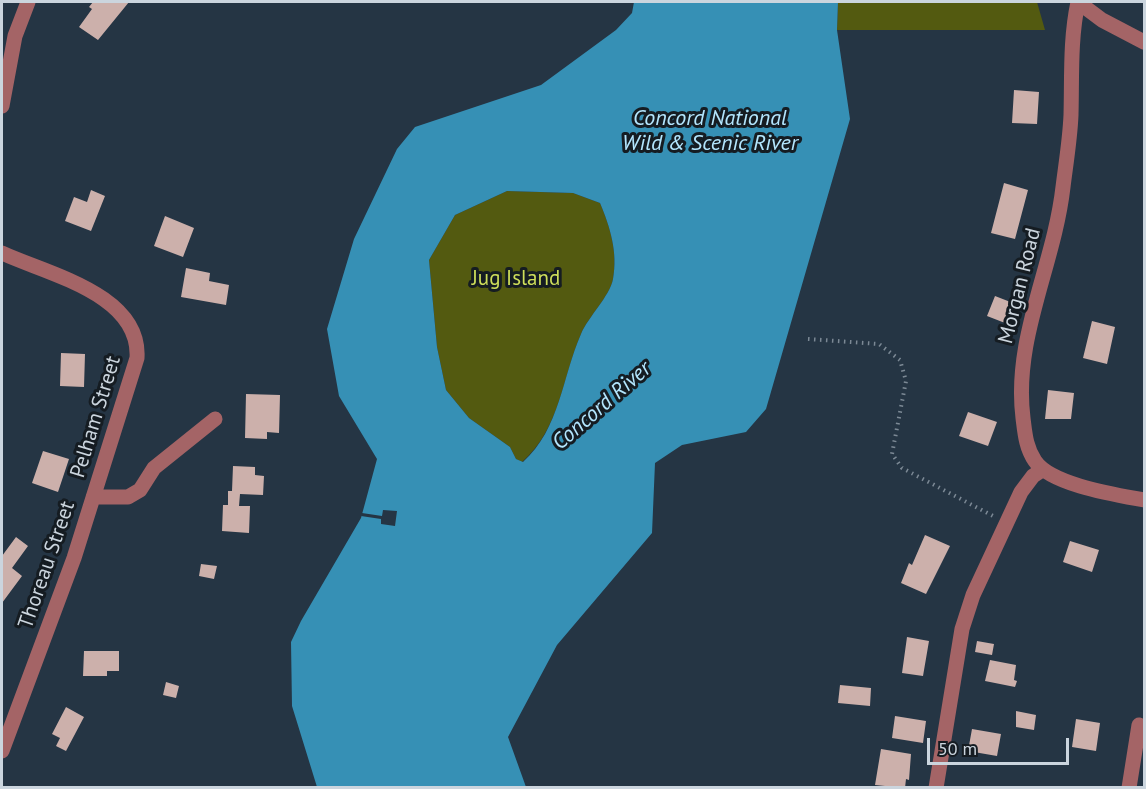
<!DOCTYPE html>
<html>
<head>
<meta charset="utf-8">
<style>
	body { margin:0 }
	#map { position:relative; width:1146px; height:789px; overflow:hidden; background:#253544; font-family:"PT Sans",sans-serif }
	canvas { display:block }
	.frame { position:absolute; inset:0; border:3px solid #cbd5de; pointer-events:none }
	.scale { position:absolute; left:927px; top:738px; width:142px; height:27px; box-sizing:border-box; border:3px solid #cbd5de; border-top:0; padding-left:8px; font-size:18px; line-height:21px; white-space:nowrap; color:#cbd5de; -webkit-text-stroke:4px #151c22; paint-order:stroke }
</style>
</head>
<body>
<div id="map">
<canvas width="1146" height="789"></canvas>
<div class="frame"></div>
<div class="scale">50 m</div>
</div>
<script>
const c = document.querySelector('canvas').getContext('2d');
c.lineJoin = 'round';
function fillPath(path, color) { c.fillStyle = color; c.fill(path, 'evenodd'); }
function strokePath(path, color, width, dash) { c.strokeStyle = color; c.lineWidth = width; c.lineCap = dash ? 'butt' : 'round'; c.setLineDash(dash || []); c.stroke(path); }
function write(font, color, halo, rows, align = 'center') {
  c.font = font + ' "PT Sans",sans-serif'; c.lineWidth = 6; c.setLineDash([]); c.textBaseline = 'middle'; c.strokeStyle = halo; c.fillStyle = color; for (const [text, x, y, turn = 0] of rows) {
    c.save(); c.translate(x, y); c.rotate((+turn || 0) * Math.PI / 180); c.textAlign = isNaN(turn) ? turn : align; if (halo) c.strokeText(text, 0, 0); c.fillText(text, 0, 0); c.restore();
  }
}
const green = new Path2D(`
	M 838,2 L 1037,2 L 1045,30 L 837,30 Z
	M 507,191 L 573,193 L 600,203 C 610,227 618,252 613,279 C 610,296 588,317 581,334 C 562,378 560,429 522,462 L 516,459 L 510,447 L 469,418 L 446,390 L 437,347 L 429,260 L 455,215 Z`);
const water = new Path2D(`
	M 634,2 L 838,2 L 837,30 L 850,119 L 766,409 L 746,432 L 682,445 L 655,463 L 652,533 L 557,645 L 508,737 L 526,787 L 317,787 L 292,706 L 291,642 L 301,621 L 361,518 L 377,459 L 339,396 L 327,329 L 354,239 L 397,149 L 415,127 L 541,85 L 616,30 L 632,13 ZM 507,191 L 573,193 L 600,203 C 610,227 618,252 613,279 C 610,296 588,317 581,334 C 562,377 560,429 523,462 L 516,459 L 510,447 L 469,418 L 446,390 L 437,347 L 429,260 L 455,215 Z`);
const pier = new Path2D(`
	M 383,510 L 397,511 L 395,526 L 381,524 L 381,519 L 361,516 L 362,513 L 382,516 Z`);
const building = new Path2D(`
	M 93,2 L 129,2 L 98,40 L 79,27 L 92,9 L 89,7 Z
	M 1014,90 L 1039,92 L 1037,124 L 1012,123 Z
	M 1004,183 L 1028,190 L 1015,239 L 991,233 Z
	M 91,190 L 105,196 L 91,231 L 65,221 L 74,197 L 87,202 Z
	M 165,216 L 194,228 L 183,257 L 154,246 Z
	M 186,268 L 210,273 L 209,281 L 229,285 L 226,305 L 181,297 Z
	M 995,296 L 1013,303 L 1005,323 L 987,316 Z
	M 1092,321 L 1115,327 L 1107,364 L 1083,358 Z
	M 61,353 L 85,354 L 84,387 L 60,386 Z
	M 1048,390 L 1074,393 L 1071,419 L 1045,419 Z
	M 246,394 L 280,395 L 279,433 L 267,432 L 267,439 L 245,438 Z
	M 968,412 L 997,422 L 988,446 L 959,436 Z
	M 43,451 L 69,459 L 58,492 L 32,483 Z
	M 233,466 L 255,467 L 255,475 L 264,476 L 263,495 L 240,494 L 239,506 L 250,506 L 249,533 L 222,531 L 223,505 L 228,505 L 228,491 L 232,491 Z
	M 925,535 L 950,546 L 926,594 L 901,583 L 909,563 L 912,565 Z
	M 16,537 L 28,546 L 12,568 L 22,576 L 2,603 L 2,556 Z
	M 1070,541 L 1099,550 L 1092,572 L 1063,562 Z
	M 201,564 L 217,566 L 214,579 L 199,576 Z
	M 907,637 L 929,641 L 923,676 L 902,673 Z
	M 977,641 L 994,644 L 992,655 L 975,652 Z
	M 84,651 L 119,651 L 119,671 L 107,671 L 107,676 L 83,676 Z
	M 990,660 L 1016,665 L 1014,680 L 1017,681 L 1015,687 L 985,681 Z
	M 166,682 L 179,686 L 176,698 L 163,695 Z
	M 840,685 L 871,688 L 870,706 L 838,703 Z
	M 66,707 L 84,717 L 66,751 L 56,746 L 60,738 L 52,734 Z
	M 1016,711 L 1036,715 L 1034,730 L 1016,727 Z
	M 895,716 L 926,721 L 923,743 L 892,738 Z
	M 1076,719 L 1100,723 L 1096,751 L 1072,747 Z
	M 972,729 L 1001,734 L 997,756 L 968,751 Z
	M 881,749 L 911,754 L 909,780 L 906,779 L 905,788 L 875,785 Z`);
const path = new Path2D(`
	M 808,339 L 879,344 L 900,360 L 906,381 L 892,454 L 902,468 L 993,516`);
const minor = new Path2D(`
	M 1078,2 C 1070,39 1072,77 1071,115 C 1070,139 1066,163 1063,187 C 1054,266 1013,338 1023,418 C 1025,434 1026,448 1035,461 C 1051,485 1117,495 1144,500
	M 1078,2 L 1102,20 L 1144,42
	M 2,106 L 15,36 L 28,2
	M 2,253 C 47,274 141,294 137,358 L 74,558 L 2,751
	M 93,497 L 128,497 L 140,490 L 154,468 L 215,419
	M 936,788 L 962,629 L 973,595 L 1021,492 L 1033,476 L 1042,470
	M 1129,788 L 1139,725`);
const parkNames = [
	["Jug Island",516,279]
];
const streetNames = [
	["Morgan Road",1020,286,-76],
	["Pelham Street",96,417,-73],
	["Thoreau Street",47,565,-71]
];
const waterNames = [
	["Concord National",710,119],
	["Wild & Scenic River",710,144],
	["Concord River",602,406,-41]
];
fillPath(green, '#535a10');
fillPath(water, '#3690b5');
fillPath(pier, '#253544');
fillPath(building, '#ccb0ab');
strokePath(path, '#7c8995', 4, [1.5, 4.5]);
strokePath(minor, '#a46466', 15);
write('21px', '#cede5a', '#151c22', parkNames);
write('21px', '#cbd5de', '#151c22', streetNames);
write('italic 22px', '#b3e6fe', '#151c22', waterNames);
</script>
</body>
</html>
